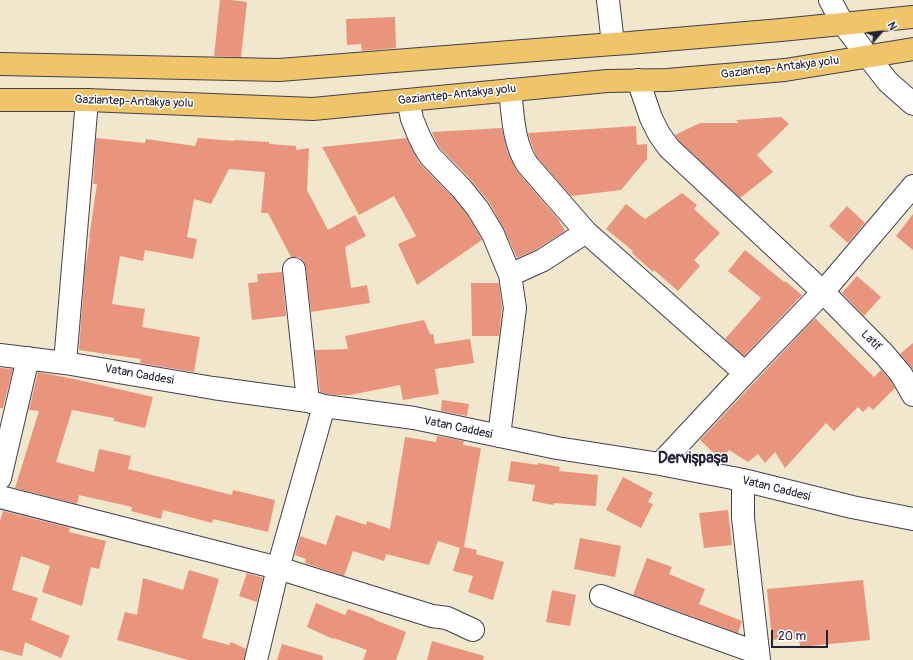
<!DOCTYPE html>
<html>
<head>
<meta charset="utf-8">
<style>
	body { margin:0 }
	#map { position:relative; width:913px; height:660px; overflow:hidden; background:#f1e7cd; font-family:Pangolin,sans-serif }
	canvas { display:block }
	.north { position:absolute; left:861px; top:12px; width:40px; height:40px; -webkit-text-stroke:3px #fff; paint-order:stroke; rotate:62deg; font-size:11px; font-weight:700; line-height:16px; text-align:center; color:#22223b }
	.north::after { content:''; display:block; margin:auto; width:14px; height:18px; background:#22223b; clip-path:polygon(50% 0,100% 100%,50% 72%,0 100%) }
	.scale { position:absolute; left:771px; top:630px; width:57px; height:18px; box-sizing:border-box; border:2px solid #22223b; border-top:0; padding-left:5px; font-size:12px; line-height:14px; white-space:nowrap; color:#22223b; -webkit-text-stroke:3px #fff; paint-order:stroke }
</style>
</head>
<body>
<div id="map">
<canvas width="913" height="660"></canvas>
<div class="north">N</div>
<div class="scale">20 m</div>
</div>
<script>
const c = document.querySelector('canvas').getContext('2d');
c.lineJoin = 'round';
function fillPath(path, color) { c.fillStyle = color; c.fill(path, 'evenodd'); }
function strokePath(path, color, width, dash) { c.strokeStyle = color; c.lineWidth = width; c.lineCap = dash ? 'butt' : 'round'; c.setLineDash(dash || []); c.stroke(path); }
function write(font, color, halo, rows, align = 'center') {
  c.font = font + ' Pangolin,sans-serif'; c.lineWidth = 3; c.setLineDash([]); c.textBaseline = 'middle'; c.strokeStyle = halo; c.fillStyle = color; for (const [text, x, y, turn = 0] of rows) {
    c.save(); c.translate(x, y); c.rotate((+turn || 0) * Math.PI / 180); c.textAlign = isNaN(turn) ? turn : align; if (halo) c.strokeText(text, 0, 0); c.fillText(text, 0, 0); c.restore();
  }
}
const building = new Path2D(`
	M 220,0 L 231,0 L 247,2 L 241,57 L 214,56 Z
	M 395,17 L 396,48 L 362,51 L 361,44 L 347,45 L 346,19 Z
	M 781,117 L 789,124 L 757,155 L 773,172 L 740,198 L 678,140 L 675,135 L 700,123 L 739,123 L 736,120 Z
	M 636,126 L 637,145 L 647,144 L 647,159 L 621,190 L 571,196 L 537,157 L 531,143 L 528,133 Z
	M 502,128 L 507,151 L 516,170 L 558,219 L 565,231 L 537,249 L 517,258 L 504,229 L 489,202 L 471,180 L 440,148 L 433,135 L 432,132 Z
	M 96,138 L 145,143 L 146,139 L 195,146 L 198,138 L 234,141 L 234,140 L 269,142 L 269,144 L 296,146 L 296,150 L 309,148 L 307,190 L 328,230 L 355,215 L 366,236 L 345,247 L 351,288 L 367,285 L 370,303 L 311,312 L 306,268 L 304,262 L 299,257 L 291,257 L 268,213 L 261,213 L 265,172 L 229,169 L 211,204 L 194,199 L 187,237 L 197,239 L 193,259 L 145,250 L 143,261 L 120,256 L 112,304 L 145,309 L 142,327 L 200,337 L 194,372 L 140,363 L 141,359 L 79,350 L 85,268 L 90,238 L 89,238 L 97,184 L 93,184 Z
	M 407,138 L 419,163 L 453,197 L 468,216 L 482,240 L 417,285 L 398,244 L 416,236 L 394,196 L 359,215 L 322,147 Z
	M 682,193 L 697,205 L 694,209 L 720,233 L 694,260 L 700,266 L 678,291 L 654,270 L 653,272 L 632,253 L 633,251 L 606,229 L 626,204 L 645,219 Z
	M 847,206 L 865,223 L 848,243 L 829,226 Z
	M 913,214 L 913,250 L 896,236 Z
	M 745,250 L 784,282 L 785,281 L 802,295 L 744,356 L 725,339 L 761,298 L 728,271 Z
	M 282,272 L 286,316 L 252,320 L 248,283 L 258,282 L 257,274 Z
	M 857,276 L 881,297 L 864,316 L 842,293 Z
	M 471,283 L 499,283 L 502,308 L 499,336 L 472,336 Z
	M 815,318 L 874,377 L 881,370 L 891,381 L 895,388 L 873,410 L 869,406 L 863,412 L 858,407 L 834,431 L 826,423 L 785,468 L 775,452 L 765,463 L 758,454 L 748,462 L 729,450 L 725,455 L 715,454 L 700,440 Z
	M 424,320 L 430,334 L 433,334 L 435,344 L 470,339 L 474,363 L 435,369 L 439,394 L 403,400 L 400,385 L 350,395 L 337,395 L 327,394 L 320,392 L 315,350 L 348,349 L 345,336 Z
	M 913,343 L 913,370 L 900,354 Z
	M 0,368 L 13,369 L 3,408 L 0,408 Z
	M 38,372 L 74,379 L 153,397 L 145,428 L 114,421 L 114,418 L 72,410 L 56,462 L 94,472 L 99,449 L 131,456 L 128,469 L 232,495 L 233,490 L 275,500 L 268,532 L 213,519 L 212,523 L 163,510 L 161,519 L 131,511 L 132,507 L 79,495 L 77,504 L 15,488 L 39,411 L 29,410 Z
	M 442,400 L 469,404 L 467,416 L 441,411 Z
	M 437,436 L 464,441 L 463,445 L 481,448 L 464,547 L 477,550 L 476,554 L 504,562 L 493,600 L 468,592 L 473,576 L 453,571 L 460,548 L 438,541 L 429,565 L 386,554 L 384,561 L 353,551 L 344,576 L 305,563 L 306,559 L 295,555 L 300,536 L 326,545 L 336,515 L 366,525 L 367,521 L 390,529 L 405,437 L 436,442 Z
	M 511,461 L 538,465 L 538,463 L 560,467 L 559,471 L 598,475 L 596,506 L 554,503 L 553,505 L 532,501 L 535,485 L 508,481 Z
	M 623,477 L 653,493 L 648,502 L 653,504 L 641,528 L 606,510 Z
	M 728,510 L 732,545 L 704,548 L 699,513 Z
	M 3,511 L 70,528 L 69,532 L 106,541 L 99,569 L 91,567 L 82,606 L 42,592 L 50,566 L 21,556 L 12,590 L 38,598 L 31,620 L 70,636 L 61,658 L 25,642 L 22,656 L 0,650 L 0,521 Z
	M 580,538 L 621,546 L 615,577 L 574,569 Z
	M 647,558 L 672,567 L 669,574 L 705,589 L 699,604 L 742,621 L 738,633 L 633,595 Z
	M 189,570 L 219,579 L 202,638 L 229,645 L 231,642 L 246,649 L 244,660 L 188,660 L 117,640 L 125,612 L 137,615 L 143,578 L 183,590 Z
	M 247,573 L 263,578 L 257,602 L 239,596 Z
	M 863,580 L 870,640 L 800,647 L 799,638 L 772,640 L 767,589 Z
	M 552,590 L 576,595 L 570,626 L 546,622 Z
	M 316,603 L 345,615 L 348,609 L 375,619 L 375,620 L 406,632 L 396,660 L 363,660 L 367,650 L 334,638 L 333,639 L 307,627 Z
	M 432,641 L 484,656 L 483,660 L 427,660 Z
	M 282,644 L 323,656 L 322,660 L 277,660 Z`);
const minor = new Path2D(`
	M 608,0 L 613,44
	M 830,0 L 843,24 L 888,82 L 913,104
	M 638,80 L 651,118 L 659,134 L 669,148 L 823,292 L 884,354 L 901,374 L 913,395
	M 510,90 C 513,115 513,142 527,164 L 586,232 L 745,373
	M 408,100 L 412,119 L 419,136 L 424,146 L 430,156 L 462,189 L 478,209 L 493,234 L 510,275 L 515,308 L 499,436
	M 294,269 L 308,401
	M 510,275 L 543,260 L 586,232
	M 0,355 L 65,363 L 213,388 L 308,401 L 324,406 L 414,418 L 557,448 L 660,464 L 743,480 L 852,507 L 913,519
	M 65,363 L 87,100
	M 660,464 L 745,373 L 823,292 L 913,186
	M 0,478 L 28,358
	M 743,480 L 743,518 L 759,660
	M 0,497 L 278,568 L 432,616 L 447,618 L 473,630
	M 601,596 L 677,624 L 758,653
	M 256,660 L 278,568 L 324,406`);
const major = new Path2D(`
	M 0,64 L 279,70 L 613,44 L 629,43 L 781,30 L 913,17
	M 0,100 L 87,100 L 313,109 L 607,81 L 667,80 L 785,70 L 913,49`);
const streetNames = [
	["Gaziantep-Antakya yolu",780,68,-7],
	["Gaziantep-Antakya yolu",457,95,-6],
	["Gaziantep-Antakya yolu",134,102,2],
	["Latif",871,341,45],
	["Vatan Caddesi",139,375,10],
	["Vatan Caddesi",458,428,12],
	["Vatan Caddesi",776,489,14]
];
const districtNames = [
	["Dervişpaşa",693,459]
];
fillPath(building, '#e9957d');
strokePath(minor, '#414051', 24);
strokePath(major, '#414051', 24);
strokePath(minor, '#fff', 22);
strokePath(major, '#f0c469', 22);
write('12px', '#22223b', '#fff', streetNames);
write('bold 16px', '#22223b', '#fff', districtNames);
</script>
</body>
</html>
